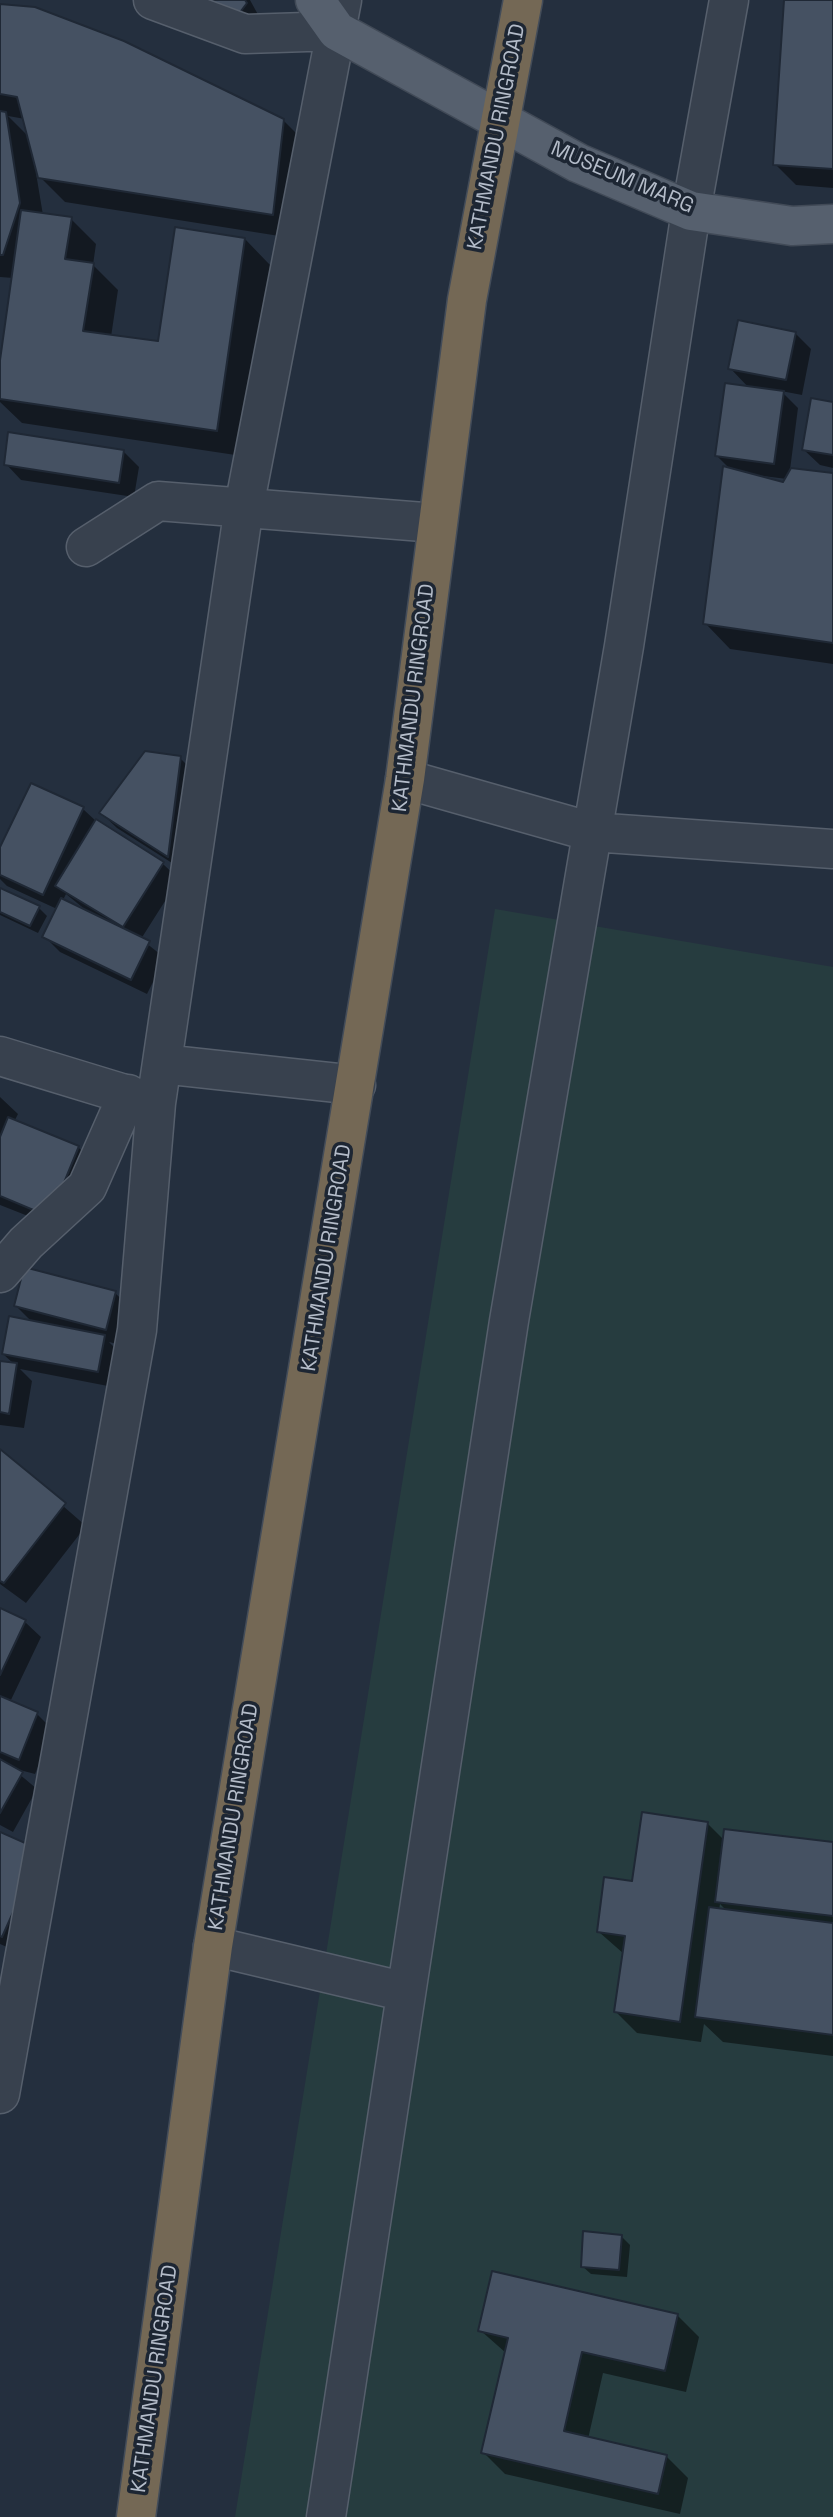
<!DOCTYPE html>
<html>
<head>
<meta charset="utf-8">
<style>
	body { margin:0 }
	canvas { display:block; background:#242f3e }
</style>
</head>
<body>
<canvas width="833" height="2517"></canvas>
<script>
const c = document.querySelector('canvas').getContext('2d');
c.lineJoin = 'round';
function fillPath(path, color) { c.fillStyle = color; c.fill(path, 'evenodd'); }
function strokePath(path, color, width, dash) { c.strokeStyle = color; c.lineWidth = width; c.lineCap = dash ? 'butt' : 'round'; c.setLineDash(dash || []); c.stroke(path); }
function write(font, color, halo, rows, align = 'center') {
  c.font = font + ' "Space Grotesk",sans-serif'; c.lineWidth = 7; c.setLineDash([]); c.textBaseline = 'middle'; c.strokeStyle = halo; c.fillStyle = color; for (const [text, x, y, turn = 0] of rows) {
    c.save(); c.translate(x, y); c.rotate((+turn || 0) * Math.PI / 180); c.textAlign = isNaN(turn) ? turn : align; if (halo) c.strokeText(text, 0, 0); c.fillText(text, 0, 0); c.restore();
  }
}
const green = new Path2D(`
	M 495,909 L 833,967 L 833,2517 L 235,2517 Z`);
const shadow = new Path2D(`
	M 207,0 L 250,0 L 261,20 Z
	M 785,0 L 833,0 L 833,188 L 796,185 L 775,164 Z
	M 0,6 L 283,120 L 309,146 L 298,239 L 65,202 L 36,173 L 43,215 L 71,219 L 96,244 L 93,265 L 118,290 L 111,337 L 159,343 L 245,239 L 270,265 L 242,456 L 22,423 L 0,402 L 0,373 L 13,278 L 0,277 ZM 8,116 L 25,119 L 30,138 Z
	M 795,333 L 811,349 L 802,395 L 781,391 L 798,408 L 790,470 L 833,474 L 833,664 L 730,649 L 705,623 L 731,470 L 717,456 L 749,388 L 730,368 ZM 763,476 L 787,479 L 784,484 Z
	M 833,404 L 833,468 L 820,465 L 804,450 Z
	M 123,451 L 139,467 L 134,497 L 21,480 L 6,464 Z
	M 180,758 L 196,774 L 183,870 L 117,828 L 101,813 Z
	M 32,785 L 83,809 L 97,822 L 163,864 L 179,879 L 141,939 L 165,958 L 147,994 L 60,952 L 44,936 L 57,909 L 7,886 L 0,879 L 0,852 ZM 66,894 L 82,907 L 81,909 L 63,900 Z
	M 0,890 L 39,908 L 47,916 L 38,933 L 0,915 Z
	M 0,1097 L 18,1114 L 14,1122 L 78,1147 L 94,1163 L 66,1231 L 0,1205 Z
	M 115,1293 L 131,1308 L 121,1345 L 109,1342 L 120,1353 L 113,1387 L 20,1369 L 32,1381 L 24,1428 L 0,1425 L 0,1363 L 15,1365 L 3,1354 L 33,1323 L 16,1306 Z
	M 0,1451 L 86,1526 L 26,1603 L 0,1584 Z
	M 0,1610 L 25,1622 L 41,1637 L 10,1702 L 37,1714 L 53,1730 L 35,1774 L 12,1768 L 37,1789 L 13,1832 L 0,1825 Z
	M 707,1823 L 725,1841 L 833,1844 L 833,2056 L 723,2042 L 704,2024 L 701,2042 L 637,2033 L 616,2012 L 624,1954 L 599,1932 L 634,1883 ZM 720,1904 L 727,1911 L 719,1911 Z
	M 0,1834 L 40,1851 L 18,1952 L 0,1944 Z
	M 622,2237 L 630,2245 L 627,2277 L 591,2274 L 582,2266 Z
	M 677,2315 L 699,2337 L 686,2392 L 603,2373 L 588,2439 L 666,2456 L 688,2478 L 680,2514 L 505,2474 L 483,2452 L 506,2353 L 480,2330 Z`);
const building = new Path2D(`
	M 207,0 L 245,0 L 247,3 L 232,23 Z
	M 784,0 L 833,0 L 833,169 L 773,165 Z
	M 0,4 L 35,7 L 124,41 L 284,119 L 273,215 L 38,178 L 17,97 L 0,94 Z
	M 0,111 L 6,112 L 20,203 L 3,255 L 0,255 Z
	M 21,210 L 72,217 L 65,259 L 94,263 L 83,331 L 158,341 L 175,227 L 245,238 L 217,431 L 0,399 L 0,360 Z
	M 738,320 L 796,332 L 786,380 L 728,369 Z
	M 725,383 L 784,391 L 774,464 L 715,456 Z
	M 811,398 L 833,402 L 833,455 L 802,450 Z
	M 8,432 L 124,450 L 119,483 L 4,465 Z
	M 723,466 L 783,482 L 791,468 L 833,473 L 833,643 L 703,624 Z
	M 145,751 L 181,756 L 168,857 L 99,813 Z
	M 31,783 L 84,807 L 43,895 L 0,875 L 0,847 Z
	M 96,819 L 164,862 L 123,927 L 55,886 Z
	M 0,888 L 40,906 L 30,926 L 0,912 Z
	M 61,898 L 150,941 L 131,980 L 42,937 Z
	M 8,1117 L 79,1146 L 50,1217 L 0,1196 L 0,1137 Z
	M 24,1267 L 116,1291 L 106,1330 L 14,1306 Z
	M 9,1316 L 105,1335 L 98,1372 L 2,1354 Z
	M 0,1361 L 17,1363 L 9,1414 L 0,1412 Z
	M 0,1449 L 66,1503 L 4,1583 L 0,1581 Z
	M 0,1608 L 26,1620 L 0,1675 Z
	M 0,1696 L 38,1712 L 19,1760 L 0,1752 Z
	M 0,1759 L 23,1772 L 0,1813 Z
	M 642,1812 L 708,1822 L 680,2022 L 614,2012 L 625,1936 L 597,1932 L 604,1877 L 632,1881 Z
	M 724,1829 L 833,1842 L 833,1916 L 715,1902 Z
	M 0,1832 L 41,1850 L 2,1937 L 0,1936 Z
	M 709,1907 L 833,1923 L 833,2035 L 695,2017 Z
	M 583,2231 L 622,2235 L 619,2270 L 581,2267 Z
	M 492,2271 L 678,2314 L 665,2371 L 582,2352 L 564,2431 L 667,2455 L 658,2494 L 481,2453 L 508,2338 L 478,2331 Z`);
const minor = new Path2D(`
	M 153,0 L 245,34 L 337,31
	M 86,547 L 158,501 L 436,523
	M 405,779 L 592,832 L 833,849
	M 0,1056 L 151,1102
	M 162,1064 L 356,1085
	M 0,1273 L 26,1243 L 87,1187 L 128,1094
	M 213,1946 L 406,1992
	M 0,2094 L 137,1330 L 156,1103 L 244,507 L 342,0
	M 326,2517 L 509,1321 L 624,646 L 691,211 L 729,0`);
const major = new Path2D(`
	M 315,0 L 337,31 L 578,163 L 691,211 L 792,226 L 833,224`);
const highway = new Path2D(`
	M 136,2517 L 213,1946 L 405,779 L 467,300 L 523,0`);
const streetNames = [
	["KATHMANDU RINGROAD",497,137,-79],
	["MUSEUM MARG",622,178,23],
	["KATHMANDU RINGROAD",414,698,-83],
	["KATHMANDU RINGROAD",327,1258,-81],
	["KATHMANDU RINGROAD",234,1817,-81],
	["KATHMANDU RINGROAD",155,2379,-82]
];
fillPath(green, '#263c3f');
fillPath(shadow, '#0007');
fillPath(building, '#455162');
strokePath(building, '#1f2835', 2);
strokePath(minor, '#565f6c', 41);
strokePath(major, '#414a57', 41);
strokePath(highway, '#434c59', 41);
strokePath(minor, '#38414e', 38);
strokePath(major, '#56606e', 38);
strokePath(highway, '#746855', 38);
write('21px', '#b4bcc9', '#1d2633', streetNames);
</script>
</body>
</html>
